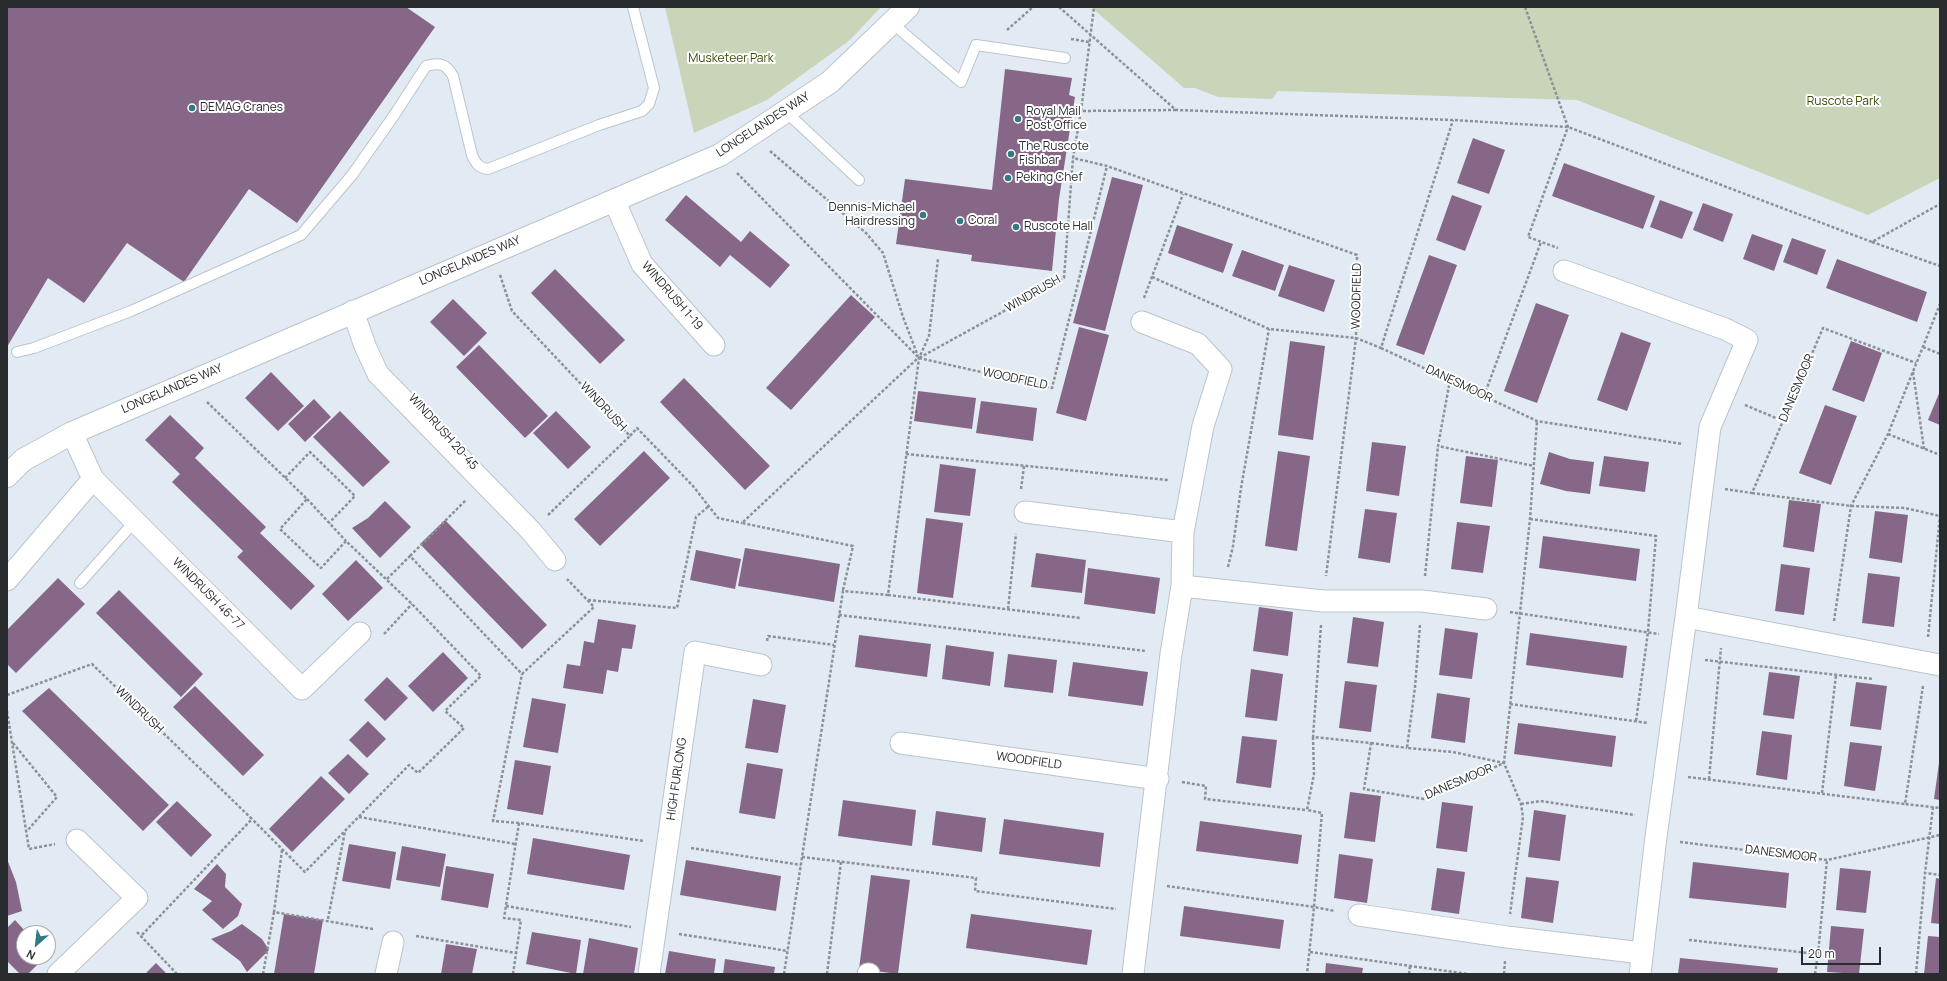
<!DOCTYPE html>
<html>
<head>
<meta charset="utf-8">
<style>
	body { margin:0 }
	#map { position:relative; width:1947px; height:981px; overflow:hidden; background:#e2ebf3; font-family:Manrope,sans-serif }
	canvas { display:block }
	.frame { position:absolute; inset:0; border:8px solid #292c2f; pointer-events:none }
	.north { position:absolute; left:16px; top:925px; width:40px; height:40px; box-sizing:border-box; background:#fff; border:1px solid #a9abac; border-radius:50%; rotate:208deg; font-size:11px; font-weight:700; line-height:16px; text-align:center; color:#292c2f }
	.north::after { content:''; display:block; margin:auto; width:14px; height:18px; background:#317a81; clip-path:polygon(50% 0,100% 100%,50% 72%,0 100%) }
	.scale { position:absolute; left:1801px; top:947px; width:80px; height:18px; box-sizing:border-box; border:2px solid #292c2f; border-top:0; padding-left:5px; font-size:12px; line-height:14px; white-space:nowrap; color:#292c2f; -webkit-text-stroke:3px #fff; paint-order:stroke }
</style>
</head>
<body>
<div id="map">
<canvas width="1947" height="981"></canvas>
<div class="frame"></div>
<div class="north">N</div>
<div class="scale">20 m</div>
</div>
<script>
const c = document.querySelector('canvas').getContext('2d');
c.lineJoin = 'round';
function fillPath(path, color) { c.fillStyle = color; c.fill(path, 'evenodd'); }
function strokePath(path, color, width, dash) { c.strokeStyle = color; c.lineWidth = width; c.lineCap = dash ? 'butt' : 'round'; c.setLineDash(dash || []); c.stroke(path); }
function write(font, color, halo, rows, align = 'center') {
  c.font = font + ' Manrope,sans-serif'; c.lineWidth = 4; c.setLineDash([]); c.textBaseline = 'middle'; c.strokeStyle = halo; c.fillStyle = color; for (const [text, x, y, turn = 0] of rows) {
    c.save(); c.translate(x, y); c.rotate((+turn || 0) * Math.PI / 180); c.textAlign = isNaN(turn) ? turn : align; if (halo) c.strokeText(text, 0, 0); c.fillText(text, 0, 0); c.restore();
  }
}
const green = new Path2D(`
	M 665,7 L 881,7 L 850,40 L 767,100 L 694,133 Z
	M 1091,7 L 1940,7 L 1940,178 L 1868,215 L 1577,100 L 1278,91 L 1272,99 L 1218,97 L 1195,88 L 1184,88 Z`);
const building = new Path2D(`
	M 7,7 L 406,7 L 435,27 L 297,223 L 249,189 L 184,282 L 127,243 L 84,303 L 48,278 L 7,347 Z
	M 1005,69 L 1072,78 L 1069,95 L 1075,97 L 1059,199 L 1052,271 L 971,261 L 972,255 L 896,244 L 905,179 L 992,190 Z
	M 1473,138 L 1505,150 L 1489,194 L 1457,183 Z
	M 1564,163 L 1655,196 L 1643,229 L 1552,196 Z
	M 1112,177 L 1143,185 L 1105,331 L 1073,323 Z
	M 686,195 L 741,242 L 750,231 L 790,265 L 770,288 L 730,255 L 720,267 L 665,220 Z
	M 1452,195 L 1482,206 L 1465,251 L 1436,240 Z
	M 1660,200 L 1693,212 L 1682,239 L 1650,227 Z
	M 1703,203 L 1733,214 L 1723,242 L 1693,230 Z
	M 1177,225 L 1233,244 L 1223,273 L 1168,253 Z
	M 1752,234 L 1783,245 L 1774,271 L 1743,259 Z
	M 1792,238 L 1826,250 L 1817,275 L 1783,262 Z
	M 1242,250 L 1284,265 L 1275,291 L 1232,276 Z
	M 1429,255 L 1457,265 L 1424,355 L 1396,345 Z
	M 1837,259 L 1927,292 L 1917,322 L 1826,288 Z
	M 1289,265 L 1335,280 L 1324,312 L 1278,296 Z
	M 555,269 L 625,340 L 600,364 L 531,293 Z
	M 851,295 L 875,317 L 791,410 L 766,388 Z
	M 453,299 L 487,333 L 464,356 L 430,322 Z
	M 1536,303 L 1569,315 L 1537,403 L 1504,391 Z
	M 1079,327 L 1109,335 L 1086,421 L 1056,413 Z
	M 1621,332 L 1651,343 L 1627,411 L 1597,400 Z
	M 1290,341 L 1325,346 L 1313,440 L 1278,435 Z
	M 1851,341 L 1882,353 L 1864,402 L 1832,390 Z
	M 479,345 L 548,416 L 525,438 L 456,367 Z
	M 271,372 L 304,406 L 278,431 L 245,398 Z
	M 684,378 L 770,466 L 745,490 L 660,402 Z
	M 918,391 L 976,398 L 972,429 L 914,421 Z
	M 1940,391 L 1940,425 L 1928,420 Z
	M 314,399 L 331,417 L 305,442 L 288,424 Z
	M 981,401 L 1037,408 L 1033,441 L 976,433 Z
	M 1825,405 L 1857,416 L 1831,485 L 1799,473 Z
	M 340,411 L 390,462 L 363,487 L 313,437 Z
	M 556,411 L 591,447 L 568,469 L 533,433 Z
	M 170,415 L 204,448 L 195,458 L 266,527 L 260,533 L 315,586 L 291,610 L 237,557 L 243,551 L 172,482 L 180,474 L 145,440 Z
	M 1372,442 L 1406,446 L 1399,496 L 1366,491 Z
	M 644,451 L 670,478 L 600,546 L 574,519 Z
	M 1278,451 L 1310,456 L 1297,551 L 1265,546 Z
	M 1549,452 L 1570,459 L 1594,462 L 1590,494 L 1566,491 L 1540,484 Z
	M 1466,456 L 1498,460 L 1492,507 L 1460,503 Z
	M 1604,456 L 1649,462 L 1645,492 L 1599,486 Z
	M 940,464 L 976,469 L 970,516 L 934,512 Z
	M 1789,500 L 1821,504 L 1814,552 L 1783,547 Z
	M 385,501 L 411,527 L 380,558 L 352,528 L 368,518 Z
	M 1365,509 L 1397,513 L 1390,563 L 1358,558 Z
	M 1875,511 L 1908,515 L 1902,563 L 1869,558 Z
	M 926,518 L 963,523 L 953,598 L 917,593 Z
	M 445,520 L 547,625 L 522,649 L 420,544 Z
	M 1457,522 L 1490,526 L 1483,573 L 1451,569 Z
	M 1543,536 L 1640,549 L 1636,581 L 1539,568 Z
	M 745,548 L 840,564 L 834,602 L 738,586 Z
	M 696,550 L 741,559 L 735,589 L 690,580 Z
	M 1036,553 L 1086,560 L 1082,593 L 1031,587 Z
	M 356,560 L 383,588 L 348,621 L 322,594 Z
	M 1781,564 L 1810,568 L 1804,615 L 1775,611 Z
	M 1088,568 L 1160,578 L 1155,614 L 1084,604 Z
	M 1868,573 L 1900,577 L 1894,627 L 1862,623 Z
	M 58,578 L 85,604 L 16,673 L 7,664 L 7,630 Z
	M 119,590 L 203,674 L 181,697 L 96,613 Z
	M 1259,607 L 1293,612 L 1288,656 L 1253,651 Z
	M 1353,617 L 1384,622 L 1378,667 L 1347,663 Z
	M 598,619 L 636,625 L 632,649 L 622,648 L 618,672 L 607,670 L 603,694 L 563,688 L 567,664 L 580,666 L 584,641 L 594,643 Z
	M 1445,628 L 1478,633 L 1472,679 L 1439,675 Z
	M 1530,633 L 1627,646 L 1623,678 L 1526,665 Z
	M 859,635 L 931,644 L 927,677 L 855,667 Z
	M 946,645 L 994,652 L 990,686 L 942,679 Z
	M 443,652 L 468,678 L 433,712 L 408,686 Z
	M 1008,654 L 1057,660 L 1053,693 L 1004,687 Z
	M 1073,662 L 1148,672 L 1143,706 L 1068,696 Z
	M 1251,669 L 1283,674 L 1277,721 L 1245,717 Z
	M 1769,672 L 1800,676 L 1794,719 L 1763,715 Z
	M 387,677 L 408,698 L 385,721 L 364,700 Z
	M 1345,681 L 1377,685 L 1371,732 L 1339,728 Z
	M 1856,682 L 1887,686 L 1881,730 L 1850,726 Z
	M 195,686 L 264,755 L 243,776 L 173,707 Z
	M 49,688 L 169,805 L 143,831 L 22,711 Z
	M 1437,693 L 1470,698 L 1465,743 L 1431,738 Z
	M 532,698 L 566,704 L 558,753 L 523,747 Z
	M 753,699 L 786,705 L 778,753 L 745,748 Z
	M 368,721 L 386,739 L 367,758 L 349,740 Z
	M 1518,723 L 1616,736 L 1612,767 L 1514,754 Z
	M 1762,731 L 1792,735 L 1787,780 L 1756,775 Z
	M 1242,736 L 1277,740 L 1271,788 L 1236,783 Z
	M 1850,742 L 1882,746 L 1875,791 L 1844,786 Z
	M 348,754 L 369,774 L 349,794 L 328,773 Z
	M 515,760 L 551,766 L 543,815 L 507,809 Z
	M 747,763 L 783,769 L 775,819 L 739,813 Z
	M 1939,763 L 1940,763 L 1940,800 L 1934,799 Z
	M 321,776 L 345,799 L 292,852 L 269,829 Z
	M 1350,792 L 1381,796 L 1375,842 L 1344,838 Z
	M 843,800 L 916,810 L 912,846 L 838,836 Z
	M 177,801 L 212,835 L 191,857 L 156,822 Z
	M 1442,802 L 1473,806 L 1467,852 L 1436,848 Z
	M 1534,810 L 1566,815 L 1560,861 L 1528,857 Z
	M 936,811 L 986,818 L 982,852 L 932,845 Z
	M 1004,819 L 1104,833 L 1100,867 L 999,854 Z
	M 1200,821 L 1302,835 L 1298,864 L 1196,851 Z
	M 533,838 L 630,855 L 624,890 L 527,874 Z
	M 349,844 L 396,852 L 390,889 L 342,881 Z
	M 402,846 L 446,854 L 440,887 L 396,880 Z
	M 1339,854 L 1373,859 L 1367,903 L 1334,898 Z
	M 7,859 L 16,882 L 22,911 L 7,916 Z
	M 686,860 L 781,876 L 776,911 L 680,895 Z
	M 1693,862 L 1789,873 L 1786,908 L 1689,898 Z
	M 217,864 L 226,874 L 225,887 L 242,904 L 238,916 L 223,929 L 202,910 L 212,901 L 194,889 Z
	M 446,866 L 494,874 L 488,908 L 441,900 Z
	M 1437,868 L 1465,872 L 1459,914 L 1431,910 Z
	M 1840,868 L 1871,871 L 1866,913 L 1836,910 Z
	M 871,875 L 910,880 L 898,974 L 859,969 Z
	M 1526,877 L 1559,881 L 1553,923 L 1521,918 Z
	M 1936,878 L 1940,879 L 1940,924 L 1931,923 Z
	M 1184,906 L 1284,920 L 1280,949 L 1180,936 Z
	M 284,914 L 323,920 L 314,974 L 274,974 Z
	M 971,914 L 1092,930 L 1087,965 L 966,948 Z
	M 15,920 L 27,933 L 24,933 L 24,957 L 45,957 L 28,974 L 20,974 L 7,961 L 7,928 Z
	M 242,924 L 262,939 L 269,950 L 247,972 L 240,961 L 211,939 L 231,931 Z
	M 1831,926 L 1864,929 L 1859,974 L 1827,972 Z
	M 532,932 L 581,940 L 576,974 L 526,964 Z
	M 1928,936 L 1940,937 L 1940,974 L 1924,974 Z
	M 589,938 L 638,948 L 634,974 L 583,974 Z
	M 446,944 L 477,949 L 472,974 L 441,974 Z
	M 669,951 L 716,959 L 714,974 L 665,974 Z
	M 1680,958 L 1778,968 L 1777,974 L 1678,974 Z
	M 725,959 L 775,967 L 774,974 L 723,974 Z
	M 156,963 L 167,974 L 145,974 Z
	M 1326,963 L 1363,968 L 1362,974 L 1325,974 Z`);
const path = new Path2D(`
	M 1059,7 L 1176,110 L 1453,120 L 1568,127 L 1872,242 L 1940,204
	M 1525,7 L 1568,127 L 1528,237 L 1558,248
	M 1007,30 L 1033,7
	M 1071,39 L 1089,42
	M 1176,110 L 1081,111 L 1073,158 L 1107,166 L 1357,255 L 1356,338 L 1326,576
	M 1081,111 L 1094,7
	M 770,151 L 866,233 L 883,253 L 903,317 L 918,356
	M 737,173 L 919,358 L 1064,278 L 1073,158
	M 1872,242 L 1940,266
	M 500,275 L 512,311 L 630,436 L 637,428 L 693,486 L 718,518 L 742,523
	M 1152,277 L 1269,329 L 1356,338 L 1381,348 L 1453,120
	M 1144,298 L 1183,194
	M 1923,347 L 1940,354
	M 1381,348 L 1537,421 L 1683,444
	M 919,358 L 1052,388 L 1107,166
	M 1913,372 L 1924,449
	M 1450,380 L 1438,446 L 1534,466
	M 1484,396 L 1541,242
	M 207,402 L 307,499 L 280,529 L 321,568 L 346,541 L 412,604 L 481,676 L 445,711 L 464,728 L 418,773 L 409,765 L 305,872 L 252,819
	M 1745,405 L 1783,421
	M 1888,434 L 1940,455
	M 906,454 L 1168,480
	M 285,478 L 310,452 L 355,496 L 329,523
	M 1021,489 L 1024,466
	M 1725,489 L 1752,493 L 1823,328 L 1916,363
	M 1752,493 L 1851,506 L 1905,508 L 1940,516
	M 307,499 L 346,541
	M 548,515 L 630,436
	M 1530,519 L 1656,536 L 1648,632 L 1636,721
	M 410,556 L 466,500
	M 1228,567 L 1233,546 L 1241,488 L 1269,329
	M 1425,576 L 1438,446
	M 387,579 L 410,556 L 522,674 L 594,607 L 567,579
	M 843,590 L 853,546 L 742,523 L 918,358
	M 888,595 L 1080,618
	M 588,600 L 677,608 L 696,517 L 709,506
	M 1008,609 L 1016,534
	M 1510,612 L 1659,634
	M 839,615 L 1146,651
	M 1834,621 L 1851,506 L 1888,434 L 1940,304
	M 1321,625 L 1313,737 L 1371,743 L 1364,789 L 1424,799 L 1504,763 L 1530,519 L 1537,421
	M 1420,625 L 1415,687 L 1407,748 L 1453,752 L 1504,763 L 1521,804 L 1523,817 L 1510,914
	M 384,634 L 412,604
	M 1928,637 L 1940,516
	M 767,641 L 768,636 L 834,645
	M 1705,660 L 1873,679
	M 1923,686 L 1905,804 L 1940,808
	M 7,695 L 92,664 L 252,819 L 141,936
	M 1510,704 L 1648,723
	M 7,711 L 29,849 L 55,844
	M 1313,737 L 1314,774 L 1307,810 L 1322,813 L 1314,907 L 1335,911
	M 13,743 L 57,797 L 27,831
	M 1371,743 L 1407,748
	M 1688,777 L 1905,804
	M 1709,779 L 1721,648
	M 1182,782 L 1206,786 L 1205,799 L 1306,810
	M 1822,793 L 1836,675
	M 1521,804 L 1540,801 L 1635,815
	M 1933,807 L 1925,873 L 1940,875
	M 359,817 L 515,844
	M 519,823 L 493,821 L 522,674
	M 1680,842 L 1827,860 L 1940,835
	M 691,848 L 801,865
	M 282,850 L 274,912 L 373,929
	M 802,857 L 976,878 L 975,891 L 1116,909
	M 1167,886 L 1314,907 L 1307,974
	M 506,906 L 631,927
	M 328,919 L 345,831
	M 137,932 L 177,974
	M 679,934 L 788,951
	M 416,936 L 516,953
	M 1689,940 L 1818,954 L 1827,860
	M 1310,952 L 1468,974
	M 263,974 L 274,912
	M 513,974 L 521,920 L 504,918 L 519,823 L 644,841
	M 784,974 L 843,591 L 888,595 L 919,358 L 929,336 L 938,259
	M 827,974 L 841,862
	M 1409,974 L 1410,966
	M 1504,974 L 1505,961
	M 1815,974 L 1818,954
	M 1916,974 L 1925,873`);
const lane = new Path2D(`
	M 892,23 L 961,82 L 976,45 L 1065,58
	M 785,111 L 859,180
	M 17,352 L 34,348 L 131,311 L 301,235 L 352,175 L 395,114 L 426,66 C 440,62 446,64 453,76 L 472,155 C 476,164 479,168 488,169 L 599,125 L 642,111 L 649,104 L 654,88 L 633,7
	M 80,583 L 135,521`);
const street = new Path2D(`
	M 614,200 L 642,264 L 714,345
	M 1564,271 L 1725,329 L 1747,340 L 1710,427 L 1686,617 L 1656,837 L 1640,974
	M 353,311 L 365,346 L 378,374 L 531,531 L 555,560
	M 72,433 L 93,479 L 302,689 L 360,633
	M 1025,512 L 1183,532
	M 7,580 L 93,479
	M 1182,586 L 1323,601 L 1422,601 L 1486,609
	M 1686,617 L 1940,665
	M 901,743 L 1158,779
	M 1359,915 L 1507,937 L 1642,953
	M 58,974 L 137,898 L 77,840
	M 386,974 L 393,942
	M 649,974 L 695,652 L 761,665
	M 868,974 L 869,974
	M 1133,974 L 1171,654 L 1182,586 L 1183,532 L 1203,426 L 1221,369 L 1198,344 L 1142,322`);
const secondary = new Path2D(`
	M 7,476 L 23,460 L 72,433 L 720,155 L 830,82 L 908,7`);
const markers = [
	[192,108,4,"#317a81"],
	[1018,119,4,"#317a81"],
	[1011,154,4,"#317a81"],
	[1008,178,4,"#317a81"],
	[923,215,4,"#317a81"],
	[960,221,4,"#317a81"],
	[1016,227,4,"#317a81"]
];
const parkNames = [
	["Musketeer Park",731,59],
	["Ruscote Park",1843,102]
];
const poiNames = [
	["DEMAG Cranes",200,108],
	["Royal Mail",1026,112],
	["Post Office",1026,126],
	["The Ruscote",1019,147],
	["Fishbar",1019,161],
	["Peking Chef",1016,178],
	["Dennis-Michael",915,208,"right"],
	["Hairdressing",915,222,"right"],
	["Coral",968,221],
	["Ruscote Hall",1024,227]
];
const streetNames = [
	["LONGELANDES WAY",763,125,-33],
	["LONGELANDES WAY",470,261,-23],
	["WINDRUSH",1033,294,-30],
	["WINDRUSH 1-19",672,296,49],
	["WOODFIELD",1357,296,-89],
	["WOODFIELD",1015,379,12],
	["DANESMOOR",1459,384,25],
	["DANESMOOR",1797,388,-67],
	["LONGELANDES WAY",172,389,-23],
	["WINDRUSH",603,407,47],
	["WINDRUSH 20-45",443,432,48],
	["WINDRUSH 46-77",208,594,45],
	["WINDRUSH",139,710,44],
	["WOODFIELD",1029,761,8],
	["HIGH FURLONG",677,779,-82],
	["DANESMOOR",1459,782,-23],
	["DANESMOOR",1781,854,7]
];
fillPath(green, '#cad4b8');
fillPath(building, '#876787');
strokePath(lane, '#bbc4cb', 12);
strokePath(street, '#bbc4cb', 23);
strokePath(secondary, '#bbc4cb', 24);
strokePath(path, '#8b9197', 2.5, [3, 2]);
strokePath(lane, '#fff', 10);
strokePath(street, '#fff', 21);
strokePath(secondary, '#fff', 22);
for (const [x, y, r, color] of markers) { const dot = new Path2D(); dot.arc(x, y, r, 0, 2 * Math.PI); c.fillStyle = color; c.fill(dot); strokePath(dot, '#fff', 1.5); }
write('12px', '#3b4c06', '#fff', parkNames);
write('12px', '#292c2f', '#fff', poiNames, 'left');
write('12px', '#292c2f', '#fff', streetNames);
</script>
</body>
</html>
